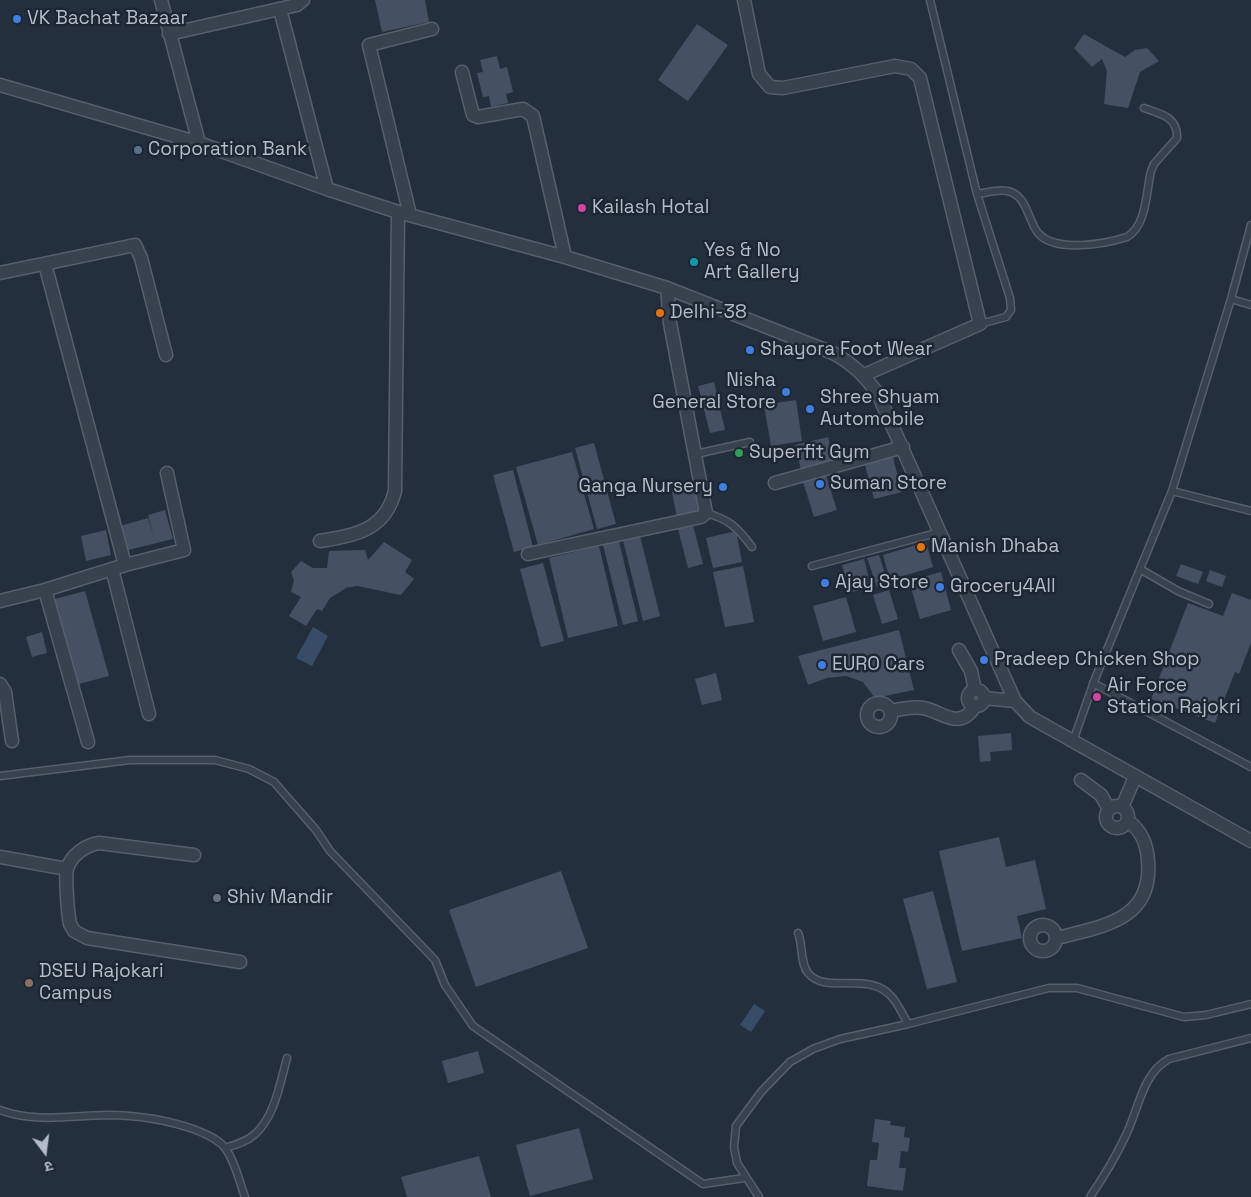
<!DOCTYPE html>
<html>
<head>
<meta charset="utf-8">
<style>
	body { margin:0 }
	#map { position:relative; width:1251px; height:1197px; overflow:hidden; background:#242f3e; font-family:"Space Grotesk","Noto Sans Devanagari",sans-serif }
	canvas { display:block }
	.north { position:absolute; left:20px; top:1127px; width:50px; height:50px; -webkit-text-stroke:4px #1d2633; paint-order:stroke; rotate:165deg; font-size:14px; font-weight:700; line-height:20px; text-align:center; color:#b4bcc9 }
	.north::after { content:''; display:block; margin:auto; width:18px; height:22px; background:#b4bcc9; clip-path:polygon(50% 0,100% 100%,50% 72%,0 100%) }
</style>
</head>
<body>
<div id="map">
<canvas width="1251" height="1197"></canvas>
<div class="north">उ</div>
</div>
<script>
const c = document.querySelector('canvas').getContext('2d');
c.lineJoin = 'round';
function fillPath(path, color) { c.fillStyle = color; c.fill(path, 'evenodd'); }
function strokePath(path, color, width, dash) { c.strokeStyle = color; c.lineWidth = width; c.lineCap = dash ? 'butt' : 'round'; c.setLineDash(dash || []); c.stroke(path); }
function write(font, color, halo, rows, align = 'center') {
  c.font = font + ' "Space Grotesk",sans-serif'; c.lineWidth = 5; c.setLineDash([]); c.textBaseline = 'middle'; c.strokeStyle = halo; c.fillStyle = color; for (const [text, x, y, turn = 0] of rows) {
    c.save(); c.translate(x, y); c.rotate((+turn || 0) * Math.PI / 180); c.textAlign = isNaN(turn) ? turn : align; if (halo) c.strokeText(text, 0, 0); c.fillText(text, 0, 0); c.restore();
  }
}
const water = new Path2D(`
	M 313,627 L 328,636 L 312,666 L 296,658 Z
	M 754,1004 L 765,1011 L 751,1032 L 740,1025 Z`);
const building = new Path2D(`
	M 375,0 L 425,0 L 429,22 L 382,32 Z
	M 697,24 L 728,45 L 688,101 L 658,80 Z
	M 1084,34 L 1125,57 L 1135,50 L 1147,48 L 1159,61 L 1140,72 L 1128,108 L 1104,104 L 1107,71 L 1102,59 L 1092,67 L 1074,48 Z
	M 497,56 L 500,69 L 507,67 L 513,92 L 506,94 L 508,103 L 491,107 L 489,96 L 483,97 L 477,73 L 483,72 L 480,60 Z
	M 714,382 L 725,430 L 710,433 L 698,386 Z
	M 796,400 L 802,441 L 771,446 L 764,405 Z
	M 828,437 L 834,461 L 801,470 L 795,445 Z
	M 594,443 L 616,524 L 597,529 L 575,448 Z
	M 572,452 L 594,529 L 538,545 L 516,467 Z
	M 892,454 L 902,492 L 874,499 L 864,461 Z
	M 513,470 L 533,547 L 514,552 L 493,475 Z
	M 826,475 L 837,510 L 814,517 L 803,482 Z
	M 697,482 L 703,513 L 677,518 L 671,487 Z
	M 165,510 L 173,539 L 124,551 L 117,527 L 148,518 L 154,537 L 148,515 Z
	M 693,525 L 703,564 L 688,568 L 678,529 Z
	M 106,530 L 111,555 L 86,561 L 81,536 Z
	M 736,531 L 742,562 L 713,568 L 706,538 Z
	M 639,532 L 660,616 L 643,621 L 622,536 Z
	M 618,537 L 638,621 L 623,625 L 602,541 Z
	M 384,542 L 412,560 L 405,572 L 414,579 L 401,595 L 357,586 L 346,588 L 330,598 L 322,611 L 317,609 L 306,626 L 289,616 L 301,597 L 291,592 L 294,580 L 291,572 L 301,561 L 313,568 L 327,568 L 329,551 L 365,550 L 368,560 Z
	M 926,542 L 933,567 L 890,580 L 883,555 Z
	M 599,546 L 618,626 L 568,638 L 549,558 Z
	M 879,555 L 888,583 L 877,587 L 867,558 Z
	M 864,559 L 871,587 L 849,593 L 842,565 Z
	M 543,563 L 564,641 L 541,647 L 520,569 Z
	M 1181,564 L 1203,572 L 1198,584 L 1176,576 Z
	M 743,566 L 754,622 L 725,627 L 713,572 Z
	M 1210,570 L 1226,576 L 1222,587 L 1206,581 Z
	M 941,572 L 951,610 L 920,619 L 909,581 Z
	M 889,590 L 898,619 L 882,624 L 873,595 Z
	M 85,591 L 109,676 L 75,685 L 51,600 Z
	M 1232,593 L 1251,600 L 1251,643 L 1239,674 L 1235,672 L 1215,723 L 1151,699 L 1188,603 L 1223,616 Z
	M 846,597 L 856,632 L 823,641 L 813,606 Z
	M 899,630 L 914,690 L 875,698 L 863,682 L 846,676 L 827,678 L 808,685 L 798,656 Z
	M 42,632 L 47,653 L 32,657 L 26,637 Z
	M 716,673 L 722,700 L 702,705 L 695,679 Z
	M 1011,733 L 1012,750 L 990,752 L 991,761 L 980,762 L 978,736 Z
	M 999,837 L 1006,867 L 1035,860 L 1046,909 L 1017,916 L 1022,938 L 962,951 L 939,851 Z
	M 561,871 L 588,948 L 476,987 L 449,910 Z
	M 933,891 L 957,982 L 927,989 L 903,899 Z
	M 478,1051 L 484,1073 L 448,1083 L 442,1061 Z
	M 875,1119 L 891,1121 L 890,1125 L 905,1127 L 904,1137 L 910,1138 L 908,1152 L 901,1151 L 899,1168 L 906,1168 L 903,1191 L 867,1186 L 870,1160 L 877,1160 L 879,1143 L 872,1142 Z
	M 579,1128 L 593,1179 L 530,1196 L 516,1145 Z
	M 479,1156 L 491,1197 L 407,1197 L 401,1177 Z`);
const service = new Path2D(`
	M 930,0 L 977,194 L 1010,298 L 1011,310 L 1006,317 L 980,324
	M 977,194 C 986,193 999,189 1007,191 C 1027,194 1028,221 1038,233 C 1055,253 1105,244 1127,237 C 1147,225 1146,192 1151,171 L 1154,164 L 1177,138 C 1178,117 1161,114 1144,108
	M 1231,299 L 1251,305
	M 696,454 L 750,442
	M 1172,491 L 1251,511
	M 706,513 C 729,519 738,528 752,547
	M 812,566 L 940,532
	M 1140,569 L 1178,591 L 1209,604
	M 1093,683 L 1251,767
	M 1073,741 L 1095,679 L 1172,491 L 1231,299 L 1251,225
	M 0,776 L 130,760 L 215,760 L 249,769 L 274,782 L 316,830 L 330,851 L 435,960 L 445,985 L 473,1026 L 703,1184 L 744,1178
	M 798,933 C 803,945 800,963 808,973 C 826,995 867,971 890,995 C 898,1003 903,1015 908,1024
	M 0,1110 C 35,1123 70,1116 106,1115 C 136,1115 168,1120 196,1130 C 205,1134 219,1139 225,1148 C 235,1161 239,1181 245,1197
	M 225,1148 C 235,1145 246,1142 254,1135 C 275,1117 280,1083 287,1058
	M 759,1197 L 737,1163 L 734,1147 L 736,1126 L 761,1092 L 790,1062 L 813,1049 L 840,1039 L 908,1024 L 1049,988 L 1077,988 L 1184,1017 L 1206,1015 L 1251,1004
	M 1090,1197 C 1103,1178 1115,1158 1125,1137 C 1138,1112 1142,1073 1169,1059 L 1251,1038`);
const minor = new Path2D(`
	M 161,0 L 199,143
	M 744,0 L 759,74 L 770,87 L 783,88 L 895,66 L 911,69 L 920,78 L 980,324 L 864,375
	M 282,17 L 327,189
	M 169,34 L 297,5 L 303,0
	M 462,72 L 473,115 L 478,117 L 523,109 L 533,116 L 565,257
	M 0,85 L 199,143 L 327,189 L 398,212 L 565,257 L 667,288 L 833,353 C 853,364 865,376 878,394 L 1015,701 L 1030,717 L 1251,841
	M 410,215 L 369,45 L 432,29
	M 45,264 L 125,565
	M 0,273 L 135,245 L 141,258 L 166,355
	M 775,483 L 903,447
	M 320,541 C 355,535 385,531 395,491 L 398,212
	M 528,554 L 701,517 L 706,513 L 670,323 L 667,288
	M 112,569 L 149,714
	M 45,590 L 88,742
	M 0,601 L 45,590 L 125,565 L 184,550 L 167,473
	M 959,650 L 971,671 L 975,690
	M 0,684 L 5,692 L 12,741
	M968 698a8 8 0 1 1 16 0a8 8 0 1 1-16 0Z
	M 984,698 L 1015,701
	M867 715a12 12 0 1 1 24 0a12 12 0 1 1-24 0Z
	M 891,711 C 901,709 912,706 923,708 C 942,711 959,732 975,706
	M 1081,780 L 1101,795 L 1109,809
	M1106 817a11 11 0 1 1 22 0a11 11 0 1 1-22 0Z
	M 1122,807 L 1135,777
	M 194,855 L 99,843 C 86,845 71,855 67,869 C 65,878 68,915 70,924 L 74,931 L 87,938 L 240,962
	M 0,857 L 67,869
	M1030 938a13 13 0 1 1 26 0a13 13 0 1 1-26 0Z
	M 1057,938 C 1102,926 1153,921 1148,861 C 1147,844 1142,831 1128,821`);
const markers = [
	[17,19,5,"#3f7fe0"],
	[138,150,5,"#5c6f8a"],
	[582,208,5,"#d1479c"],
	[694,262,5,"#0f9aa8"],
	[660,313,5,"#e8710a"],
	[750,350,5,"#3f7fe0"],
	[786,392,5,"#3f7fe0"],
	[810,409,5,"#3f7fe0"],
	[739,453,5,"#2e9e5b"],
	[820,484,5,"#3f7fe0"],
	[723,487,5,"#3f7fe0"],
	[921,547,5,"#e8710a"],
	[825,583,5,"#3f7fe0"],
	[940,587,5,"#3f7fe0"],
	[984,660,5,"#3f7fe0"],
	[822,665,5,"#3f7fe0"],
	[1097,697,5,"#d1479c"],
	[217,898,5,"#6b7280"],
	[29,983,5,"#8d6e63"]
];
const poiNames = [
	["VK Bachat Bazaar",27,19],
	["Corporation Bank",148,150],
	["Kailash Hotal",592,208],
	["Yes & No",704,251],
	["Art Gallery",704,273],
	["Delhi-38",670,313],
	["Shayora Foot Wear",760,350],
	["Nisha",776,381,"right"],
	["General Store",776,403,"right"],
	["Shree Shyam",820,398],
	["Automobile",820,420],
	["Superfit Gym",749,453],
	["Suman Store",830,484],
	["Ganga Nursery",713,487,"right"],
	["Manish Dhaba",931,547],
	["Ajay Store",835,583],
	["Grocery4All",950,587],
	["Pradeep Chicken Shop",994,660],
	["EURO Cars",832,665],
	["Air Force",1107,686],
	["Station Rajokri",1107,708],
	["Shiv Mandir",227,898],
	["DSEU Rajokari",39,972],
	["Campus",39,994]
];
fillPath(water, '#394c67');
fillPath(building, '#455162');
strokePath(service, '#565f6c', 9);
strokePath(minor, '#565f6c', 15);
strokePath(service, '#38414e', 6);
strokePath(minor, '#38414e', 12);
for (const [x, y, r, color] of markers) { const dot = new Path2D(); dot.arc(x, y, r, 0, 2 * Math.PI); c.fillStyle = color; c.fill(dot); strokePath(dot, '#1d2633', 2); }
write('19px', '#b4bcc9', '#1d2633', poiNames, 'left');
</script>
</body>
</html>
